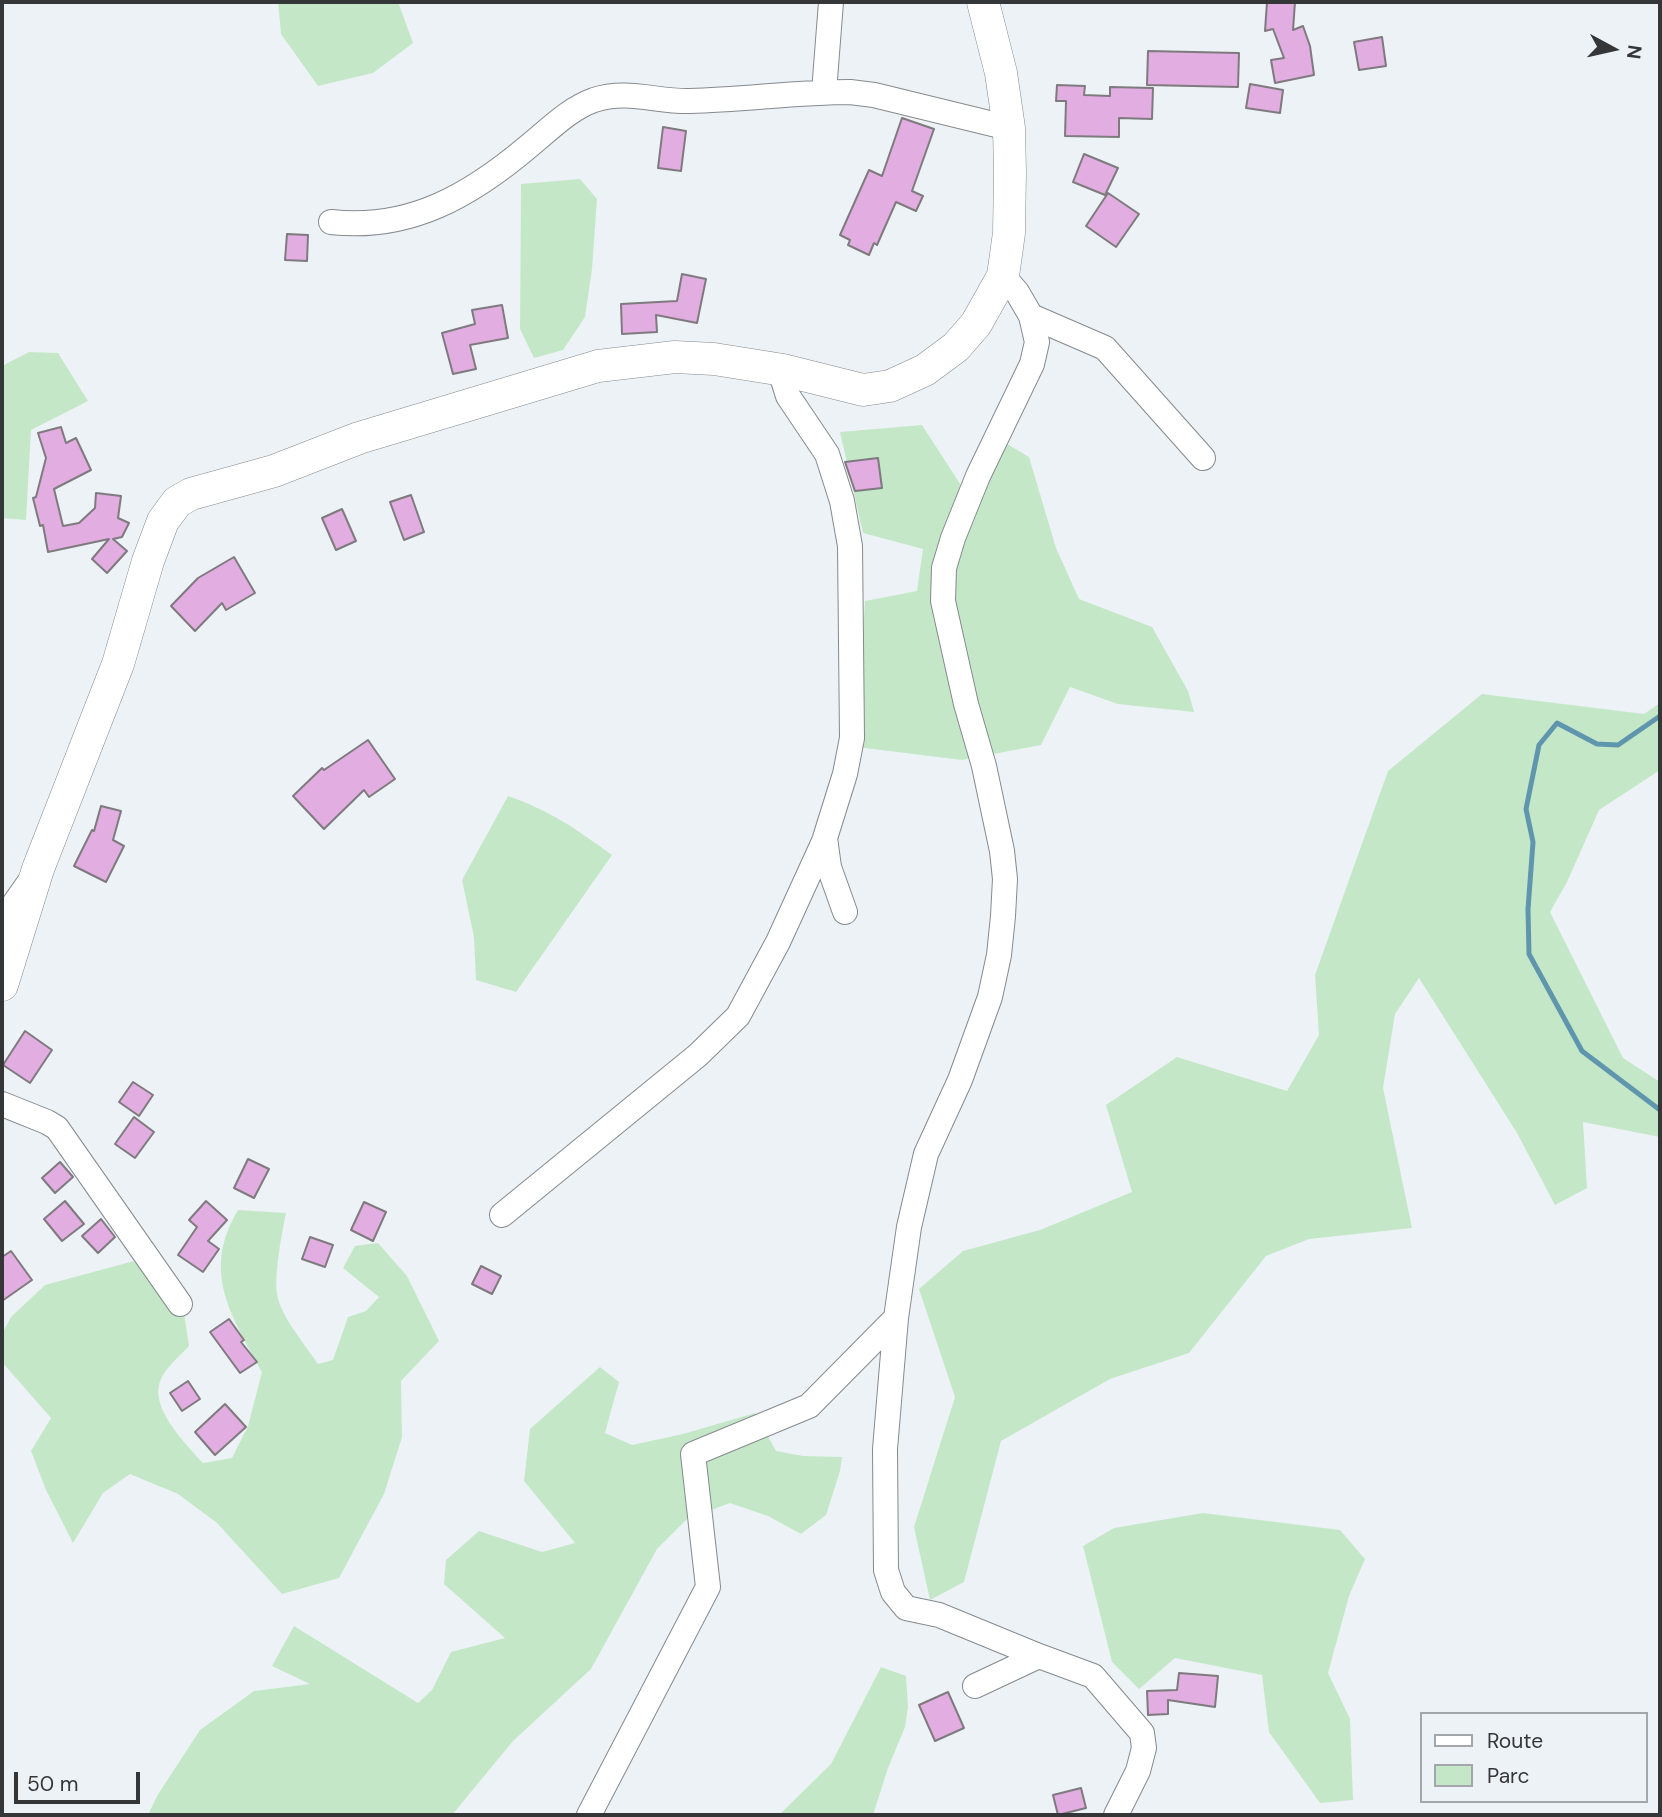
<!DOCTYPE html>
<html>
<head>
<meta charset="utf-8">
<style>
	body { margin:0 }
	#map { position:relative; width:1662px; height:1817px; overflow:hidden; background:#edf2f7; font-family:"DM Sans",sans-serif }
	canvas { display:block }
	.frame { position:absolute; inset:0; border:4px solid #343638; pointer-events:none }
	.legend { position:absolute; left:1420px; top:1712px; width:228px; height:91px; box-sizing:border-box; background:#edf2f7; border:2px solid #a3a7ab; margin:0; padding:9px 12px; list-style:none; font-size:21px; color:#343638 }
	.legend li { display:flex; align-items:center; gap:14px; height:35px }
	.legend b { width:35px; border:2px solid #a3a7ab }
	.north { position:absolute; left:1578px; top:14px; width:70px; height:70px; -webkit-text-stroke:5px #edf2f7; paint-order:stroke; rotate:98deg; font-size:19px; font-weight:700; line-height:28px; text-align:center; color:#343638 }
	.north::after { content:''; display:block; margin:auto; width:24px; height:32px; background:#343638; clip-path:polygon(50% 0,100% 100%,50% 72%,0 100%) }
	.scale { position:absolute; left:14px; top:1772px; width:126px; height:32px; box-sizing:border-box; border:4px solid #343638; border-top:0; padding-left:9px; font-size:21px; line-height:24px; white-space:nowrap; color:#343638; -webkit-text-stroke:5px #edf2f7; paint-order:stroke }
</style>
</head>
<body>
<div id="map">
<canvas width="1662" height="1817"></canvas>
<div class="frame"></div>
<ul class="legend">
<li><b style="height:9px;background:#fff"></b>Route</li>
<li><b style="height:19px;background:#c4e8c7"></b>Parc</li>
</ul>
<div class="north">N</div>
<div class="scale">50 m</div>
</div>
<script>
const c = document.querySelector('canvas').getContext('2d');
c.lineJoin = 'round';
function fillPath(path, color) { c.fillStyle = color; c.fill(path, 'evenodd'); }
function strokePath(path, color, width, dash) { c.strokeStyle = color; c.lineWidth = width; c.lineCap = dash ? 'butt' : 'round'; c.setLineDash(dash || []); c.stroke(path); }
const green = new Path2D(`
	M 278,2 L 398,2 L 413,43 L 373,73 L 318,86 L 281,34 Z
	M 580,179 L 597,199 L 592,269 L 585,317 L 563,350 L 534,358 L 520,329 L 521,184 Z
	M 29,352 L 58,353 L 88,401 L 31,430 L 26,520 L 2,518 L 2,366 Z
	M 922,425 L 975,507 L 1004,442 L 1029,457 L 1056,548 L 1079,599 L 1152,627 L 1188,691 L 1194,712 L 1118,704 L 1070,687 L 1041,745 L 962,760 L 857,747 L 865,601 L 917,591 L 923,549 L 863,533 L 840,432 Z
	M 1482,694 L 1644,714 L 1660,703 L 1660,770 L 1599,810 L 1567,882 L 1550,912 L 1623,1058 L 1660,1082 L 1660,1137 L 1583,1122 L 1587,1188 L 1555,1205 L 1517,1133 L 1419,978 L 1395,1014 L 1383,1088 L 1412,1228 L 1309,1239 L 1266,1256 L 1189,1353 L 1110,1379 L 1001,1441 L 964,1582 L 930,1600 L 914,1527 L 955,1397 L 919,1289 L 963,1251 L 1040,1230 L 1132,1192 L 1106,1105 L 1177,1057 L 1287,1091 L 1319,1035 L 1315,975 L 1388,771 Z
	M 508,796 C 551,811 576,829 612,855 L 516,992 L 476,980 L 474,937 L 462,880 Z
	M 238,1210 L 286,1213 C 282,1232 274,1275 277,1294 C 280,1315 306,1346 318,1364 L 333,1360 L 348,1317 L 366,1311 L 379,1297 L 343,1268 L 355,1246 L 378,1243 L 407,1276 L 439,1341 L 401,1381 L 402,1437 L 384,1494 L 339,1578 L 282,1594 L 217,1523 L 178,1494 L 130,1474 L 103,1493 L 73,1543 L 46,1490 L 31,1451 L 51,1418 L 2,1362 L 2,1334 L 11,1317 L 45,1285 L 134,1261 L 184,1313 L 189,1346 C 181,1355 166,1367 161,1379 C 148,1407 186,1444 203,1463 L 232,1458 L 248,1426 L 262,1372 C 231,1315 201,1272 238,1210 Z
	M 600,1367 L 619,1382 L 605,1433 L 632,1445 L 683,1434 L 755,1413 L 776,1451 L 803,1456 L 842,1457 L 840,1471 L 826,1515 L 801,1534 L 768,1516 L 730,1503 L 687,1519 L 657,1549 L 591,1669 L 513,1741 L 452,1815 L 148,1815 L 157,1796 L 200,1730 L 254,1691 L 310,1684 L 272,1666 L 294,1626 L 418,1703 L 432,1690 L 451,1652 L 505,1638 L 444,1584 L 446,1560 L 479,1531 L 542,1552 L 575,1543 L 524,1481 L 530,1429 Z
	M 1203,1513 L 1340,1530 L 1365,1559 L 1349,1596 L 1328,1673 L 1350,1719 L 1353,1800 L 1320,1803 L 1269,1732 L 1262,1675 L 1175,1658 L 1139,1689 L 1112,1662 L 1083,1546 L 1114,1528 Z
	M 881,1667 L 906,1676 L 908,1707 L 905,1727 L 888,1768 L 873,1815 L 779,1815 L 831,1764 Z`);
const stream = new Path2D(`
	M 1660,716 L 1618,745 L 1597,744 L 1557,723 L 1539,745 L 1526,809 L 1533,842 L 1528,909 L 1529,954 L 1582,1051 L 1660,1110`);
const building = new Path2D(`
	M 1267,2 L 1295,2 L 1293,30 L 1303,26 L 1310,46 L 1314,75 L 1275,83 L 1271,60 L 1284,58 L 1273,29 L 1265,31 Z
	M 1382,37 L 1386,66 L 1359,70 L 1354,42 Z
	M 1148,51 L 1239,53 L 1238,87 L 1147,85 Z
	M 1250,84 L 1283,90 L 1280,113 L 1246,108 Z
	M 1057,85 L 1085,86 L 1084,95 L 1110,96 L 1110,87 L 1153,88 L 1152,119 L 1119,118 L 1119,137 L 1065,136 L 1066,101 L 1056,101 Z
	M 902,118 L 934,129 L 912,191 L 923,196 L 916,211 L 896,202 L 877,245 L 874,243 L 869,255 L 848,245 L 850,240 L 840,235 L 869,170 L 882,176 Z
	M 663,127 L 686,131 L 681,171 L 658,168 Z
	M 1084,154 L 1118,168 L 1105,195 L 1073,182 Z
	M 1108,193 L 1139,214 L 1116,247 L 1086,226 Z
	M 287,234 L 308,235 L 307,261 L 285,260 Z
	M 682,274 L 706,279 L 697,323 L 656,315 L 657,332 L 622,334 L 621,304 L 677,301 Z
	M 502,305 L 508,338 L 470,345 L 476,369 L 453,374 L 442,333 L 475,324 L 472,310 Z
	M 61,427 L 66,443 L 76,438 L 91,470 L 54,489 L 63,526 L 79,523 L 95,508 L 96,493 L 121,496 L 118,518 L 129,523 L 122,537 L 113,539 L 127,551 L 107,573 L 92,559 L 109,539 L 48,552 L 43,525 L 40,526 L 33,498 L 36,497 L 46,458 L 38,433 Z
	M 878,458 L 882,488 L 855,491 L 845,462 Z
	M 411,495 L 424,532 L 404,540 L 390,502 Z
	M 342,509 L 356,541 L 336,550 L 322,518 Z
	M 234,557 L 255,593 L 226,610 L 222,603 L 195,631 L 171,606 L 198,578 Z
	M 368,740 L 395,779 L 369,797 L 364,790 L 324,829 L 293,796 L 322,768 L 324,770 Z
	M 101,806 L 121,811 L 113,840 L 124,846 L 106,882 L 74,866 L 92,830 L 94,831 Z
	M 25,1031 L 52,1050 L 30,1083 L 3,1065 Z
	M 133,1082 L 153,1095 L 139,1116 L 119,1102 Z
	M 134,1117 L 154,1132 L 135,1158 L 115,1144 Z
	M 248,1159 L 269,1169 L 254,1198 L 234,1188 Z
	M 60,1162 L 73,1177 L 55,1193 L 42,1178 Z
	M 65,1201 L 84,1224 L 62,1241 L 44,1219 Z
	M 206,1201 L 227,1220 L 208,1241 L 219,1249 L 203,1272 L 178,1255 L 197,1227 L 189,1220 Z
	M 364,1202 L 386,1212 L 373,1241 L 351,1230 Z
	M 101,1219 L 115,1237 L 98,1253 L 82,1236 Z
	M 310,1237 L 333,1245 L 325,1267 L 302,1259 Z
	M 11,1251 L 32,1280 L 2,1301 L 2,1257 Z
	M 481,1266 L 501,1276 L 492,1294 L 472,1284 Z
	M 229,1319 L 244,1340 L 241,1342 L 257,1362 L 240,1373 L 210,1332 Z
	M 188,1381 L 200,1399 L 182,1411 L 170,1393 Z
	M 225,1404 L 246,1427 L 215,1455 L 195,1432 Z
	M 1179,1673 L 1218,1676 L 1215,1707 L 1168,1700 L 1168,1714 L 1148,1715 L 1147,1691 L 1177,1690 Z
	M 948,1692 L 964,1728 L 935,1741 L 919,1705 Z
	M 1081,1788 L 1086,1808 L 1058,1815 L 1053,1795 Z`);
const minor = new Path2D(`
	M 824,92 L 831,2
	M 331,222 C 410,231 471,195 529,146 C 550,129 569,109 594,100 C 627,89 657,102 690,101 C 743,100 796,92 850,92 L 874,95 L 1009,128
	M 1003,276 L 1017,292 L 1031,316 L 1037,342 L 1032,364 L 978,476 L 953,538 L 944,568 L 943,601 L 966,704 L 984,766 L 1002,851 L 1005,879 L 1003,916 L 999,955 L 990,997 L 960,1080 L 926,1154 L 909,1227 L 896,1318 L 885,1449 L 886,1570 L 893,1592 L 906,1608 L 939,1615 L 1039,1656 L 1093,1676 L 1142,1733 L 1144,1748 L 1138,1771 L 1116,1815
	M 1031,316 L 1105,348 L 1203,458
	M 783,370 L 783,380 L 788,396 L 827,454 L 842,501 L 850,546 L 852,738 L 845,774 L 825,838 L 829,867 L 845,912
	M 2,921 L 28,884
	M 2,1104 L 47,1122 L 57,1128 L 180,1304
	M 502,1215 L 698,1055 L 738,1016 L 778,942 L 825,839
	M 975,1686 L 1039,1656
	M 589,1815 L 708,1587 L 693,1454 L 809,1406 L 896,1318`);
const major = new Path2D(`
	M 2,985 L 38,869 L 118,664 L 148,561 L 163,521 L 177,502 L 191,494 L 274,471 L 359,438 L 598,366 L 675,357 L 714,359 L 783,370 L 863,390 L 890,386 L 925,370 L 956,347 L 976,324 L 1003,276 L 1009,233 L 1010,172 L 1009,128 L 1001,73 L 983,2`);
fillPath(green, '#c4e8c7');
strokePath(stream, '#5f96ae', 5);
fillPath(building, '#e2ade0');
strokePath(building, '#7e7a7e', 2);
strokePath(minor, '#858a8e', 26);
strokePath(major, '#858a8e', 33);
strokePath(minor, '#fff', 24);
strokePath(major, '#fff', 32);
</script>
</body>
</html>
